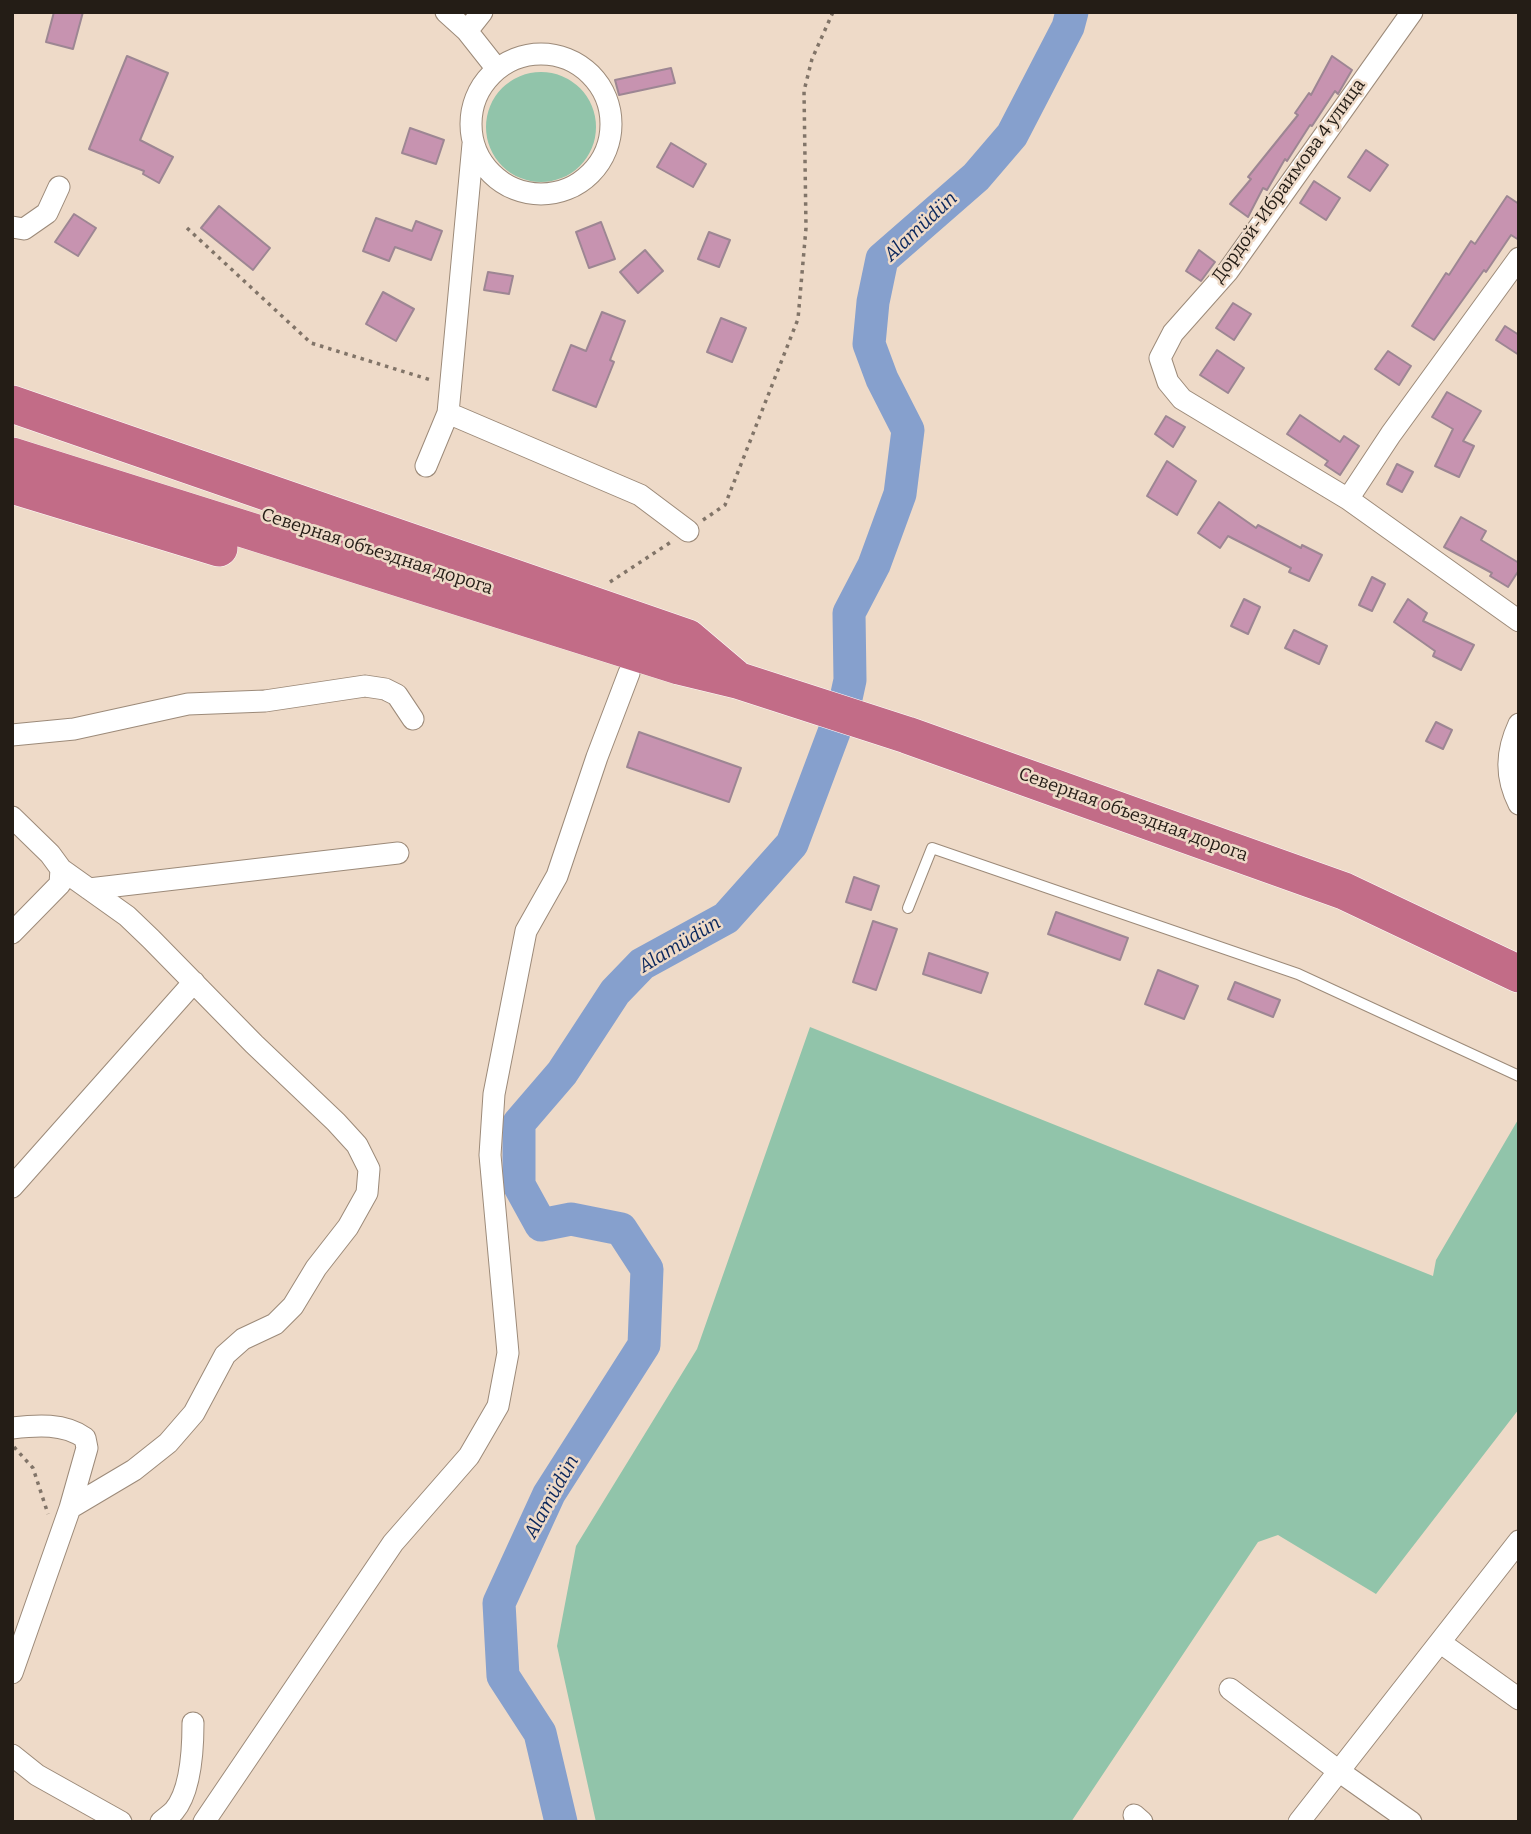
<!DOCTYPE html>
<html>
<head>
<meta charset="utf-8">
<style>
	body { margin:0 }
	#map { position:relative; width:1531px; height:1834px; overflow:hidden; background:#eedac8; font-family:Bitter,serif }
	canvas { display:block }
	.frame { position:absolute; inset:0; border:14px solid #241d16; pointer-events:none }
</style>
</head>
<body>
<div id="map">
<canvas width="1531" height="1834"></canvas>
<div class="frame"></div>
</div>
<script>
const c = document.querySelector('canvas').getContext('2d');
c.lineJoin = 'round';
function fillPath(path, color) { c.fillStyle = color; c.fill(path, 'evenodd'); }
function strokePath(path, color, width, dash) { c.strokeStyle = color; c.lineWidth = width; c.lineCap = dash ? 'butt' : 'round'; c.setLineDash(dash || []); c.stroke(path); }
function write(font, color, halo, rows, align = 'center') {
  c.font = font + ' Bitter,serif'; c.lineWidth = 5; c.setLineDash([]); c.textBaseline = 'middle'; c.strokeStyle = halo; c.fillStyle = color; for (const [text, x, y, turn = 0] of rows) {
    c.save(); c.translate(x, y); c.rotate((+turn || 0) * Math.PI / 180); c.textAlign = isNaN(turn) ? turn : align; if (halo) c.strokeText(text, 0, 0); c.fillText(text, 0, 0); c.restore();
  }
}
const green = new Path2D(`
	M486 127a55 55 0 1 1 110 0a55 55 0 1 1-110 0Z
	M 810,1027 L 1433,1276 L 1436,1260 L 1519,1118 L 1519,1409 L 1376,1594 L 1278,1535 L 1258,1542 L 1071,1822 L 596,1822 L 557,1646 L 576,1546 L 697,1349 Z`);
const river = new Path2D(`
	M 561,1822 L 540,1733 L 503,1676 L 499,1603 L 549,1494 L 644,1345 L 647,1269 L 621,1229 L 571,1219 L 541,1225 L 519,1185 L 519,1123 L 562,1073 L 615,992 L 642,964 L 726,918 L 792,844 L 845,703 L 850,680 L 849,613 L 874,565 L 900,494 L 908,430 L 882,379 L 869,344 L 873,302 L 882,259 L 976,177 L 1012,135 L 1068,27 L 1072,12`);
const building = new Path2D(`
	M 54,12 L 83,12 L 73,49 L 46,42 Z
	M 127,56 L 168,73 L 140,140 L 173,157 L 159,183 L 143,174 L 144,171 L 89,149 Z
	M 1332,56 L 1352,70 L 1338,94 L 1335,91 L 1312,126 L 1310,125 L 1287,161 L 1285,159 L 1267,190 L 1263,188 L 1248,217 L 1230,204 L 1251,179 L 1248,177 L 1298,115 L 1295,113 L 1309,93 L 1311,95 Z
	M 671,68 L 675,83 L 619,95 L 615,80 Z
	M 410,128 L 444,140 L 436,164 L 402,153 Z
	M 671,143 L 706,164 L 693,187 L 657,167 Z
	M 1366,150 L 1388,165 L 1370,191 L 1348,177 Z
	M 1314,181 L 1340,198 L 1326,220 L 1300,203 Z
	M 1507,196 L 1519,204 L 1519,240 L 1511,235 L 1486,272 L 1484,270 L 1434,340 L 1412,326 L 1446,273 L 1449,275 L 1471,241 L 1475,244 Z
	M 219,206 L 270,248 L 253,270 L 201,228 Z
	M 74,214 L 96,228 L 78,256 L 55,242 Z
	M 376,218 L 412,231 L 416,221 L 442,231 L 431,260 L 395,247 L 389,261 L 363,251 Z
	M 601,222 L 615,259 L 589,268 L 576,232 Z
	M 709,232 L 730,240 L 719,267 L 698,259 Z
	M 645,250 L 663,271 L 638,293 L 620,272 Z
	M 1199,250 L 1215,262 L 1201,281 L 1186,271 Z
	M 488,272 L 513,276 L 509,294 L 484,290 Z
	M 383,292 L 414,309 L 396,341 L 366,324 Z
	M 1233,303 L 1251,314 L 1234,340 L 1216,328 Z
	M 602,312 L 625,321 L 610,360 L 614,362 L 596,407 L 553,390 L 571,345 L 586,351 Z
	M 721,318 L 746,328 L 732,362 L 707,352 Z
	M 1505,326 L 1519,335 L 1519,355 L 1496,340 Z
	M 1217,350 L 1244,368 L 1228,393 L 1200,375 Z
	M 1388,351 L 1411,366 L 1399,385 L 1375,369 Z
	M 1447,392 L 1481,411 L 1463,441 L 1474,446 L 1459,477 L 1435,466 L 1453,429 L 1432,417 Z
	M 1300,415 L 1340,442 L 1344,436 L 1359,446 L 1340,475 L 1325,465 L 1328,461 L 1287,434 Z
	M 1166,416 L 1185,427 L 1173,447 L 1155,434 Z
	M 1167,461 L 1196,481 L 1177,515 L 1147,496 Z
	M 1397,464 L 1413,472 L 1402,492 L 1387,484 Z
	M 1219,502 L 1256,528 L 1258,525 L 1301,548 L 1302,545 L 1322,555 L 1309,581 L 1289,572 L 1291,568 L 1228,536 L 1220,548 L 1198,533 Z
	M 1461,517 L 1486,531 L 1481,540 L 1519,563 L 1519,570 L 1508,587 L 1490,576 L 1492,573 L 1444,547 Z
	M 1372,577 L 1385,584 L 1372,611 L 1359,605 Z
	M 1244,599 L 1260,607 L 1248,634 L 1231,626 Z
	M 1408,599 L 1427,613 L 1423,621 L 1474,645 L 1461,670 L 1433,656 L 1435,651 L 1394,622 Z
	M 1294,630 L 1327,646 L 1319,664 L 1285,648 Z
	M 1436,722 L 1452,730 L 1443,749 L 1426,741 Z
	M 639,732 L 741,768 L 729,802 L 627,767 Z
	M 854,877 L 879,886 L 871,910 L 846,902 Z
	M 1056,912 L 1128,938 L 1120,960 L 1048,934 Z
	M 873,921 L 897,929 L 876,990 L 853,982 Z
	M 929,953 L 988,973 L 981,993 L 923,974 Z
	M 1158,970 L 1198,986 L 1184,1019 L 1145,1004 Z
	M 1235,982 L 1280,1000 L 1273,1017 L 1228,999 Z`);
const path = new Path2D(`
	M 187,228 L 311,343 L 431,380
	M 703,520 L 725,505 L 798,319 L 806,228 L 804,91 L 812,59 L 833,12
	M 610,582 L 671,542
	M 14,1447 L 33,1468 L 48,1514`);
const lane = new Path2D(`
	M 908,908 L 932,848 L 1298,974 L 1519,1076`);
const street = new Path2D(`
	M 446,12 L 467,31 L 497,69
	M 1412,12 L 1228,271 L 1173,333 L 1160,358 L 1168,382 L 1182,399 L 1348,499 L 1519,621
	M 467,31 L 482,12
	M471 124a70 70 0 1 1 140 0a70 70 0 1 1-140 0Z
	M 12,227 L 24,229 L 47,213 L 59,187
	M 448,413 L 640,495 L 688,531
	M 426,466 L 448,413 L 473,144
	M 1348,499 L 1391,434 L 1519,258
	M 1519,724 C 1506,752 1505,776 1519,804
	M 12,735 L 74,729 L 188,704 L 265,701 L 365,686 L 385,689 L 397,695 L 413,719
	M 12,817 L 50,854 L 61,869 L 60,884 L 12,933
	M 89,889 L 398,853
	M 12,1187 L 194,982
	M 12,1428 C 37,1425 64,1423 85,1438 L 87,1448 L 70,1508
	M 1441,1643 L 1519,1699
	M 12,1673 L 70,1508 L 134,1470 L 168,1443 L 194,1413 L 225,1355 L 243,1339 L 275,1324 L 293,1306 L 316,1268 L 348,1227 L 367,1193 L 369,1169 L 357,1145 L 336,1122 L 254,1044 L 151,939 L 127,916 L 61,869
	M 1230,1689 L 1340,1772 L 1411,1822
	M 12,1755 L 37,1775 L 121,1822
	M 1134,1815 L 1142,1822
	M 161,1822 C 165,1818 170,1815 174,1811 C 191,1791 193,1747 193,1723
	M 204,1822 L 393,1543 L 469,1456 L 498,1406 L 508,1353 L 490,1155 L 494,1094 L 526,931 L 557,876 L 597,757 L 629,673
	M 1299,1822 L 1519,1541`);
const highway = new Path2D(`
	M 12,404 L 688,638 L 734,677
	M 12,456 L 679,666 L 737,680 L 907,735 L 1344,891 L 1519,974
	M 12,485 L 219,548`);
const streetNames = [
	["Дордой-Ибраимова 4 улица",1289,181,-54],
	["Северная объездная дорога",377,552,18],
	["Северная объездная дорога",1133,815,20]
];
const waterNames = [
	["Alamüdün",921,227,-43],
	["Alamüdün",680,945,-31],
	["Alamüdün",552,1497,-61]
];
fillPath(green, '#91c4aa');
strokePath(river, '#86a0cd', 33);
fillPath(building, '#c793b0');
strokePath(building, '#9d8693', 2);
strokePath(lane, '#9c8a79', 12);
strokePath(street, '#9c8a79', 23);
strokePath(highway, '#fff', 38);
strokePath(path, '#817468', 3.5, [3.5, 5]);
strokePath(lane, '#fff', 10);
strokePath(street, '#fff', 21);
strokePath(highway, '#c26c87', 37);
write('18px', '#241d16', '#eedac8', streetNames);
write('italic 19px', '#09265c', '#eedac8', waterNames);
</script>
</body>
</html>
